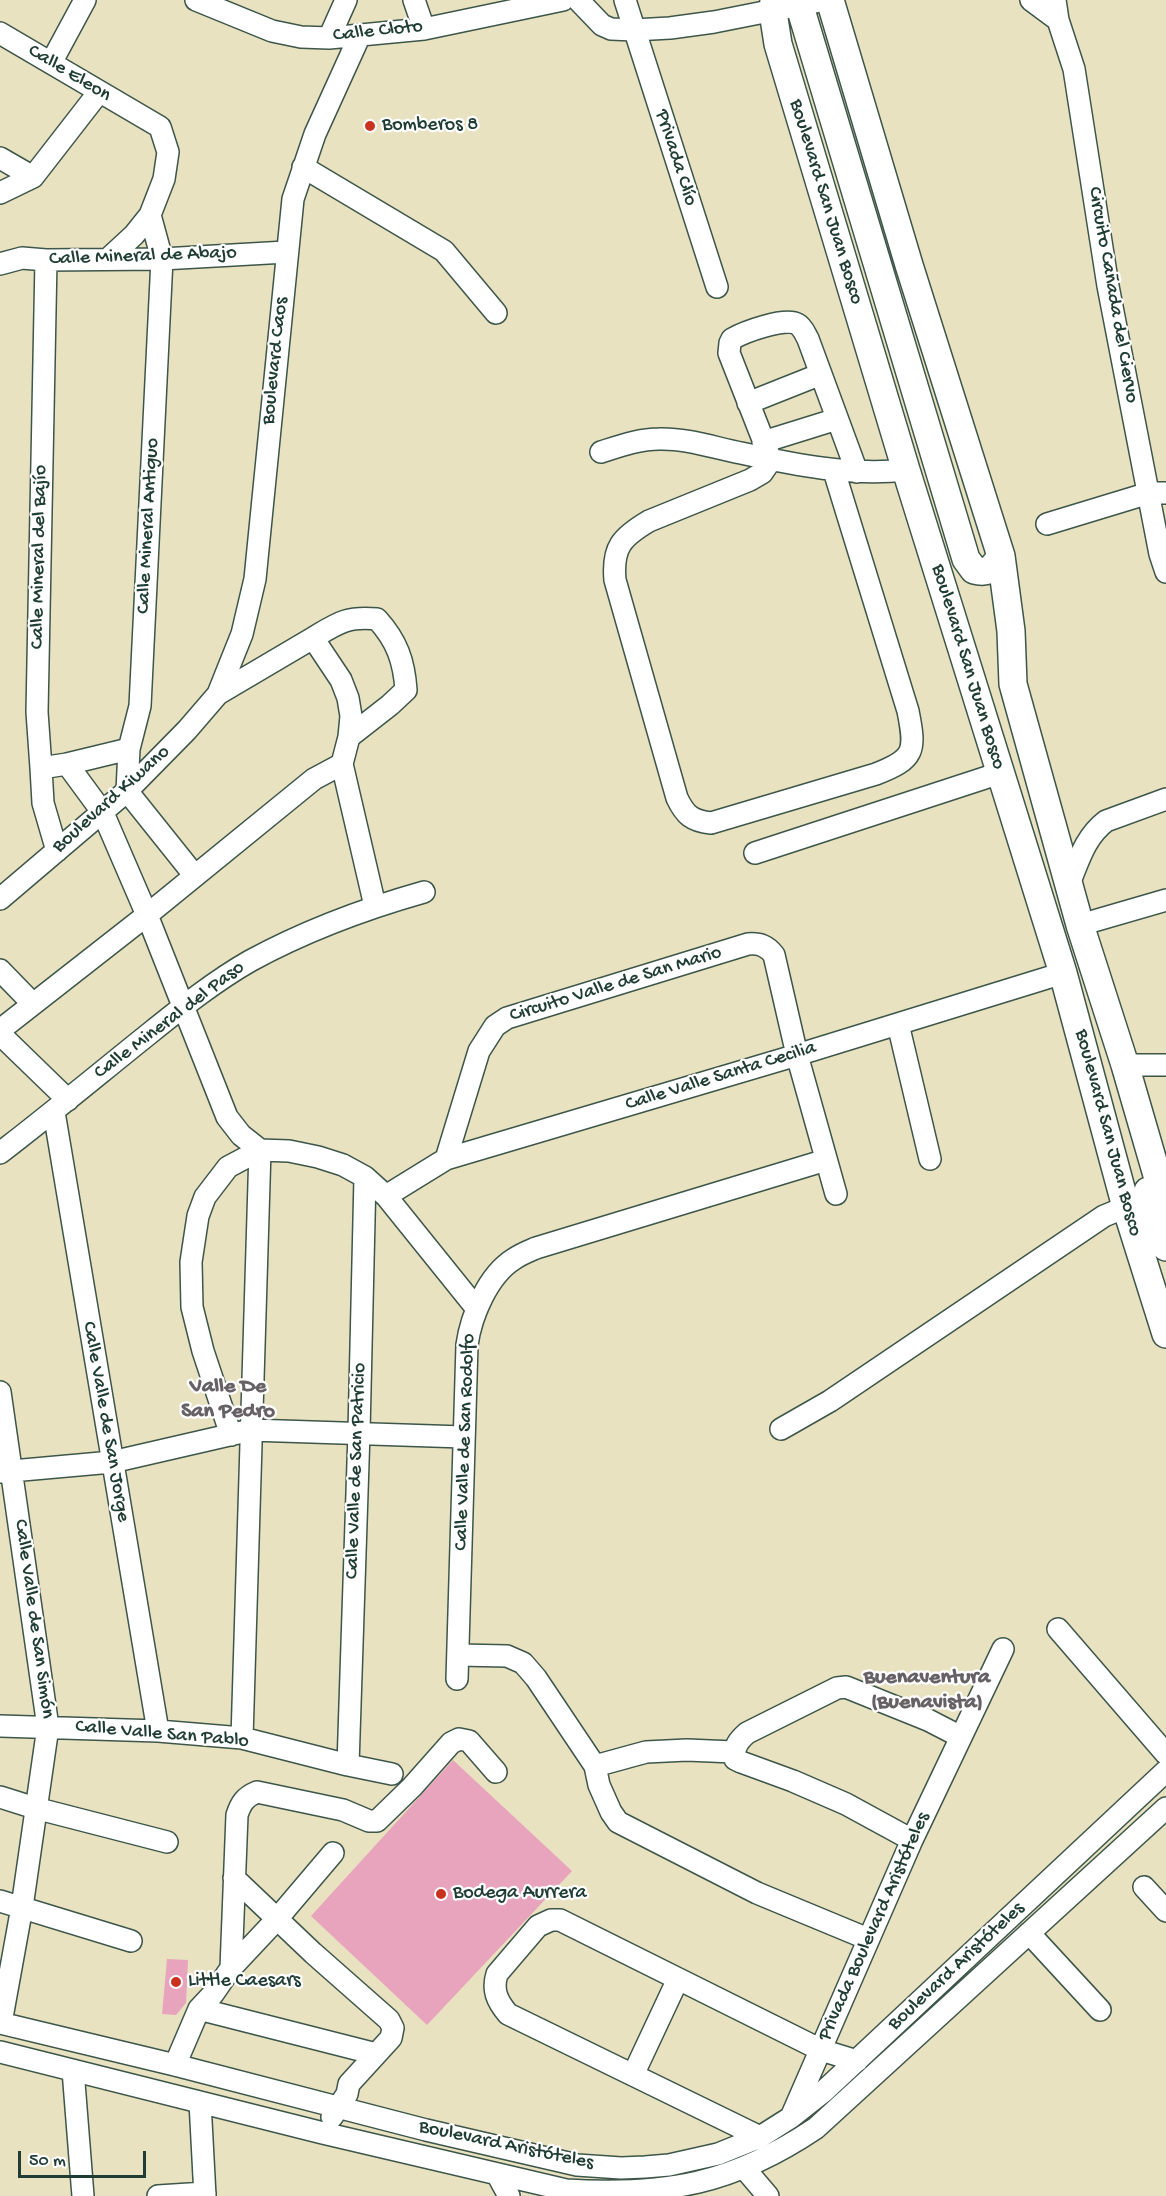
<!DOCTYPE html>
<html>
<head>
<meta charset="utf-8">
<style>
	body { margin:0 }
	#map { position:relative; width:1166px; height:2196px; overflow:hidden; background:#e8e2c1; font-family:"Gochi Hand",sans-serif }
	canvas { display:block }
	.scale { position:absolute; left:18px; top:2151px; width:128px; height:27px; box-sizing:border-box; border:3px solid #1f3d34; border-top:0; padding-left:8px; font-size:18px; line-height:21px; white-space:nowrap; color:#1f3d34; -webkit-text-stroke:4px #fff; paint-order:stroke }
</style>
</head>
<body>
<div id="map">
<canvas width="1166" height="2196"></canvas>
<div class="scale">50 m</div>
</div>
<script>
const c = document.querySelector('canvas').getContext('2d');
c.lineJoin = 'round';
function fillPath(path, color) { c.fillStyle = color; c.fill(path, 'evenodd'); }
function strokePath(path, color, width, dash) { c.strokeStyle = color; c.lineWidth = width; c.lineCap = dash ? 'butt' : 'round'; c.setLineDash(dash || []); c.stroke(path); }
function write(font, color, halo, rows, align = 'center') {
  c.font = font + ' "Gochi Hand",sans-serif'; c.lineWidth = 4.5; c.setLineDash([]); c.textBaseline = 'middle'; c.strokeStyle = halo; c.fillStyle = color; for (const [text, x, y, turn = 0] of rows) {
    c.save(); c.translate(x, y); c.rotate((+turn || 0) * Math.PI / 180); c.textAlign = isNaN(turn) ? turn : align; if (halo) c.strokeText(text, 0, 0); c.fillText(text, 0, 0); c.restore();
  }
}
const building = new Path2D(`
	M 453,1760 L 572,1871 L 427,2025 L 311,1916 Z
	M 167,1959 L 188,1960 L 186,2003 L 176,2015 L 162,2014 Z`);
const minor = new Path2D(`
	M 196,0 L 272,31 L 301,37 L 329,38 L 424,29 L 563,0
	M 414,0 L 424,29
	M 578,0 L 602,25 L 611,29 L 634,30 L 670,28 L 714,22 L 825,0
	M 625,0 L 717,287
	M 1031,0 L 1058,20
	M 1055,0 L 1058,20 L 1074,69 L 1108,286 L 1160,554 L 1166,572
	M 0,33 L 160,127 L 168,152 L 164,179 L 150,215 L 134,235 L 108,259
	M 329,38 L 346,0
	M 51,63 L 85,0
	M 0,158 L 33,177
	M 303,167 L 444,251 L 496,313
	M 0,193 L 33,177 L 99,92
	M 150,215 L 162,259 L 140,706 L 129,749 L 127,791 L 195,876
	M 46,260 L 37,712 L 41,768 L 67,764 L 103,813 L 147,915 L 227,1117 L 241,1135 L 260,1150
	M 0,264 L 22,258 L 46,260 L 162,259 L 286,252
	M 748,403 L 821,374
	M 763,442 L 837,419
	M 601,452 C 620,446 639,439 659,439 C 686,438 715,448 741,453 C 796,465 850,476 906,470
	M 834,471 L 908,711 C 916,751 915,759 876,774 L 711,823 C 692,821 685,815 677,798 L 615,580 C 612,547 622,537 649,521 L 750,480 L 762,473 L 771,460 L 729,353 L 730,343 L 732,339 C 744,332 785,317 797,324 C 803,327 805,334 808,339 L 857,472
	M 1047,524 L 1149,493 L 1166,493
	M 313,638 C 338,623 347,616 377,619 C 397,641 404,661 406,690 L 390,705 L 349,737
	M 218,694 L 313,638 L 341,680 L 348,698 L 351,716 L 349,737 L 342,764 L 375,906
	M 67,764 L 129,749
	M 41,768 L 43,803 L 57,851
	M 755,853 L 1000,773
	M 1069,884 C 1079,860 1085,837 1106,821 L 1166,799
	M 0,899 L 127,791 L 187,730 L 218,694 L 242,634 L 255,579 L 293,199 L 315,134 L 360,35
	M 1080,925 L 1166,900
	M 0,970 L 33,1004
	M 898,1024 L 930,1159
	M 0,1030 L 147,915 L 314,779 L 342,764
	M 0,1034 L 68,1100
	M 1125,1065 L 1166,1065
	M 54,1112 L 158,1731
	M 0,1153 C 51,1114 100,1073 150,1033 C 181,1008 215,981 250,961 C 305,931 364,909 424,892
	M 446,1159 L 479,1051 L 495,1026 L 507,1018 L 748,944 C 760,943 767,946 774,955 L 797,1055 L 836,1194
	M 386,1196 L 446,1159 L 797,1055 L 1063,973
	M 0,1392 L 48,1727 L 22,1907 L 1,2023
	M 781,1429 L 830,1401 L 1104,1216 L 1126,1207
	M 231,1435 L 203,1351 L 192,1307 L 191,1262 L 198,1216 L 205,1197 L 228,1167 L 260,1150 L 289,1151 L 318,1157 L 343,1165 L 365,1177 L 386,1196 L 477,1309
	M 0,1472 L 112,1462 L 251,1430 L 463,1437
	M 1058,1629 L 1166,1754
	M 458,1655 L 507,1656 L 523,1663 L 536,1678 L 595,1766 L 599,1785 L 611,1812 L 618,1822 L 757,1893 L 868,1939
	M 457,1679 L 467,1345 C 471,1316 488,1275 514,1259 C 521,1254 529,1251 536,1248 L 826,1160
	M 0,1726 L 158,1731 L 242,1738 L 348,1765 L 392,1774
	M 242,1738 L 260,1150
	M 348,1765 L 359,1432 L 365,1177
	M 595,1766 L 646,1752 L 687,1750 L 734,1752
	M 0,1797 L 35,1808 L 167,1842
	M 912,1840 L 846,1804 L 793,1781 L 741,1762 L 735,1759 C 733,1747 739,1740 747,1733 L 837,1688 L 846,1687 L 928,1720 L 961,1737
	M 234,1878 L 313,1953 L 389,2020 L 393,2028 L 391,2038 L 349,2084 L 347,2094 L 332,2117
	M 1144,1887 L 1166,1911
	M 0,1901 L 131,1941
	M 1029,1933 L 1100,2010
	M 231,1968 L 277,1919 L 333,1853
	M 199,2009 L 376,2054
	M 0,2023 L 175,2065 L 426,2130 L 577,2165 L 621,2168 L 645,2167 L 669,2165 L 718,2154 L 760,2137 L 790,2118 L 823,2092 L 1166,1771
	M 0,2052 L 323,2133 L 566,2190 C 666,2196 733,2184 816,2128 L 1166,1808
	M 175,2065 L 199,2009 L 213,1994 L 231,1968 L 237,1815 C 241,1803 245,1797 257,1792 L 343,1810 L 369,1821 L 377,1821 L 412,1787 L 451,1743 L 459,1739 L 469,1741 L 496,1772
	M 73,2070 L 83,2196
	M 633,2075 L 678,1979
	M 200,2102 L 205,2196
	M 792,2115 L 912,1840 L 1003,1649
	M 760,2137 L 508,2014 C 497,2001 492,1990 497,1974 L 538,1926 L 551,1920 L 560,1920 L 821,2050 L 857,2061
	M 745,2169 L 768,2196
	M 497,2174 L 509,2196
	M 158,2196 L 205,2193`);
const major = new Path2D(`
	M 774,0 L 773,12 L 778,44 L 906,470 L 1063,973 L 1126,1207 L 1166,1334
	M 798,0 L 966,559 L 974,570 C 989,574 993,568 1001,556
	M 830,0 L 909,265 L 1001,556 L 1011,631 L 1013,684 L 1080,925 L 1125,1065 L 1166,1206
	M 1148,1191 L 1166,1247`);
const markers = [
	[370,126,6,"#c8321e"],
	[441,1894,6,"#c8321e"],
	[176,1982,6,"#c8321e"]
];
const streetNames = [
	["Calle Cloto",378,32,-6],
	["Calle Eleon",69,74,31],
	["Privada Clío",675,158,72],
	["Boulevard San Juan Bosco",825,202,73],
	["Calle Mineral de Abajo",143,257,-2],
	["Circuito Cañada del Ciervo",1112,295,80],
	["Boulevard Caos",276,361,-84],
	["Calle Mineral Antiguo",149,526,-87],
	["Calle Mineral del Bajío",40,557,-89],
	["Boulevard San Juan Bosco",967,667,73],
	["Boulevard Kiwano",112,800,-42],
	["Circuito Valle de San Mario",616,985,-17],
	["Calle Mineral del Paso",170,1021,-37],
	["Calle Valle Santa Cecilia",721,1077,-17],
	["Boulevard San Juan Bosco",1107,1133,75],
	["Calle Valle de San Jorge",105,1422,80],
	["Calle Valle de San Rodolfo",466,1442,-88],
	["Calle Valle de San Patricio",357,1471,-88],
	["Calle Valle de San Simón",33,1619,82],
	["Calle Valle San Pablo",162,1735,5],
	["Privada Boulevard Aristóteles",875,1927,-66],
	["Boulevard Aristóteles",957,1967,-43],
	["Boulevard Aristóteles",506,2146,12]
];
const poiNames = [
	["Bomberos 8",382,126],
	["Bodega Aurrera",453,1894],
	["Little Caesars",188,1982]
];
const quarterNames = [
	["Valle De",228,1388],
	["San Pedro",228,1413],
	["Buenaventura",927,1679],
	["(Buenavista)",927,1704]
];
fillPath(building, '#e8a4bd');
strokePath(minor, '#3d5649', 24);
strokePath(major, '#3d5649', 30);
strokePath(minor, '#fff', 21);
strokePath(major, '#fff', 27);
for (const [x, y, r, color] of markers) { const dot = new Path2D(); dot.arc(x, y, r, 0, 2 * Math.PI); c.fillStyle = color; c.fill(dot); strokePath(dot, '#fff', 2); }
write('20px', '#1f3d34', '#fff', streetNames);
write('20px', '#1f3d34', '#fff', poiNames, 'left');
write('bold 22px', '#656164', '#fff', quarterNames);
</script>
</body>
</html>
